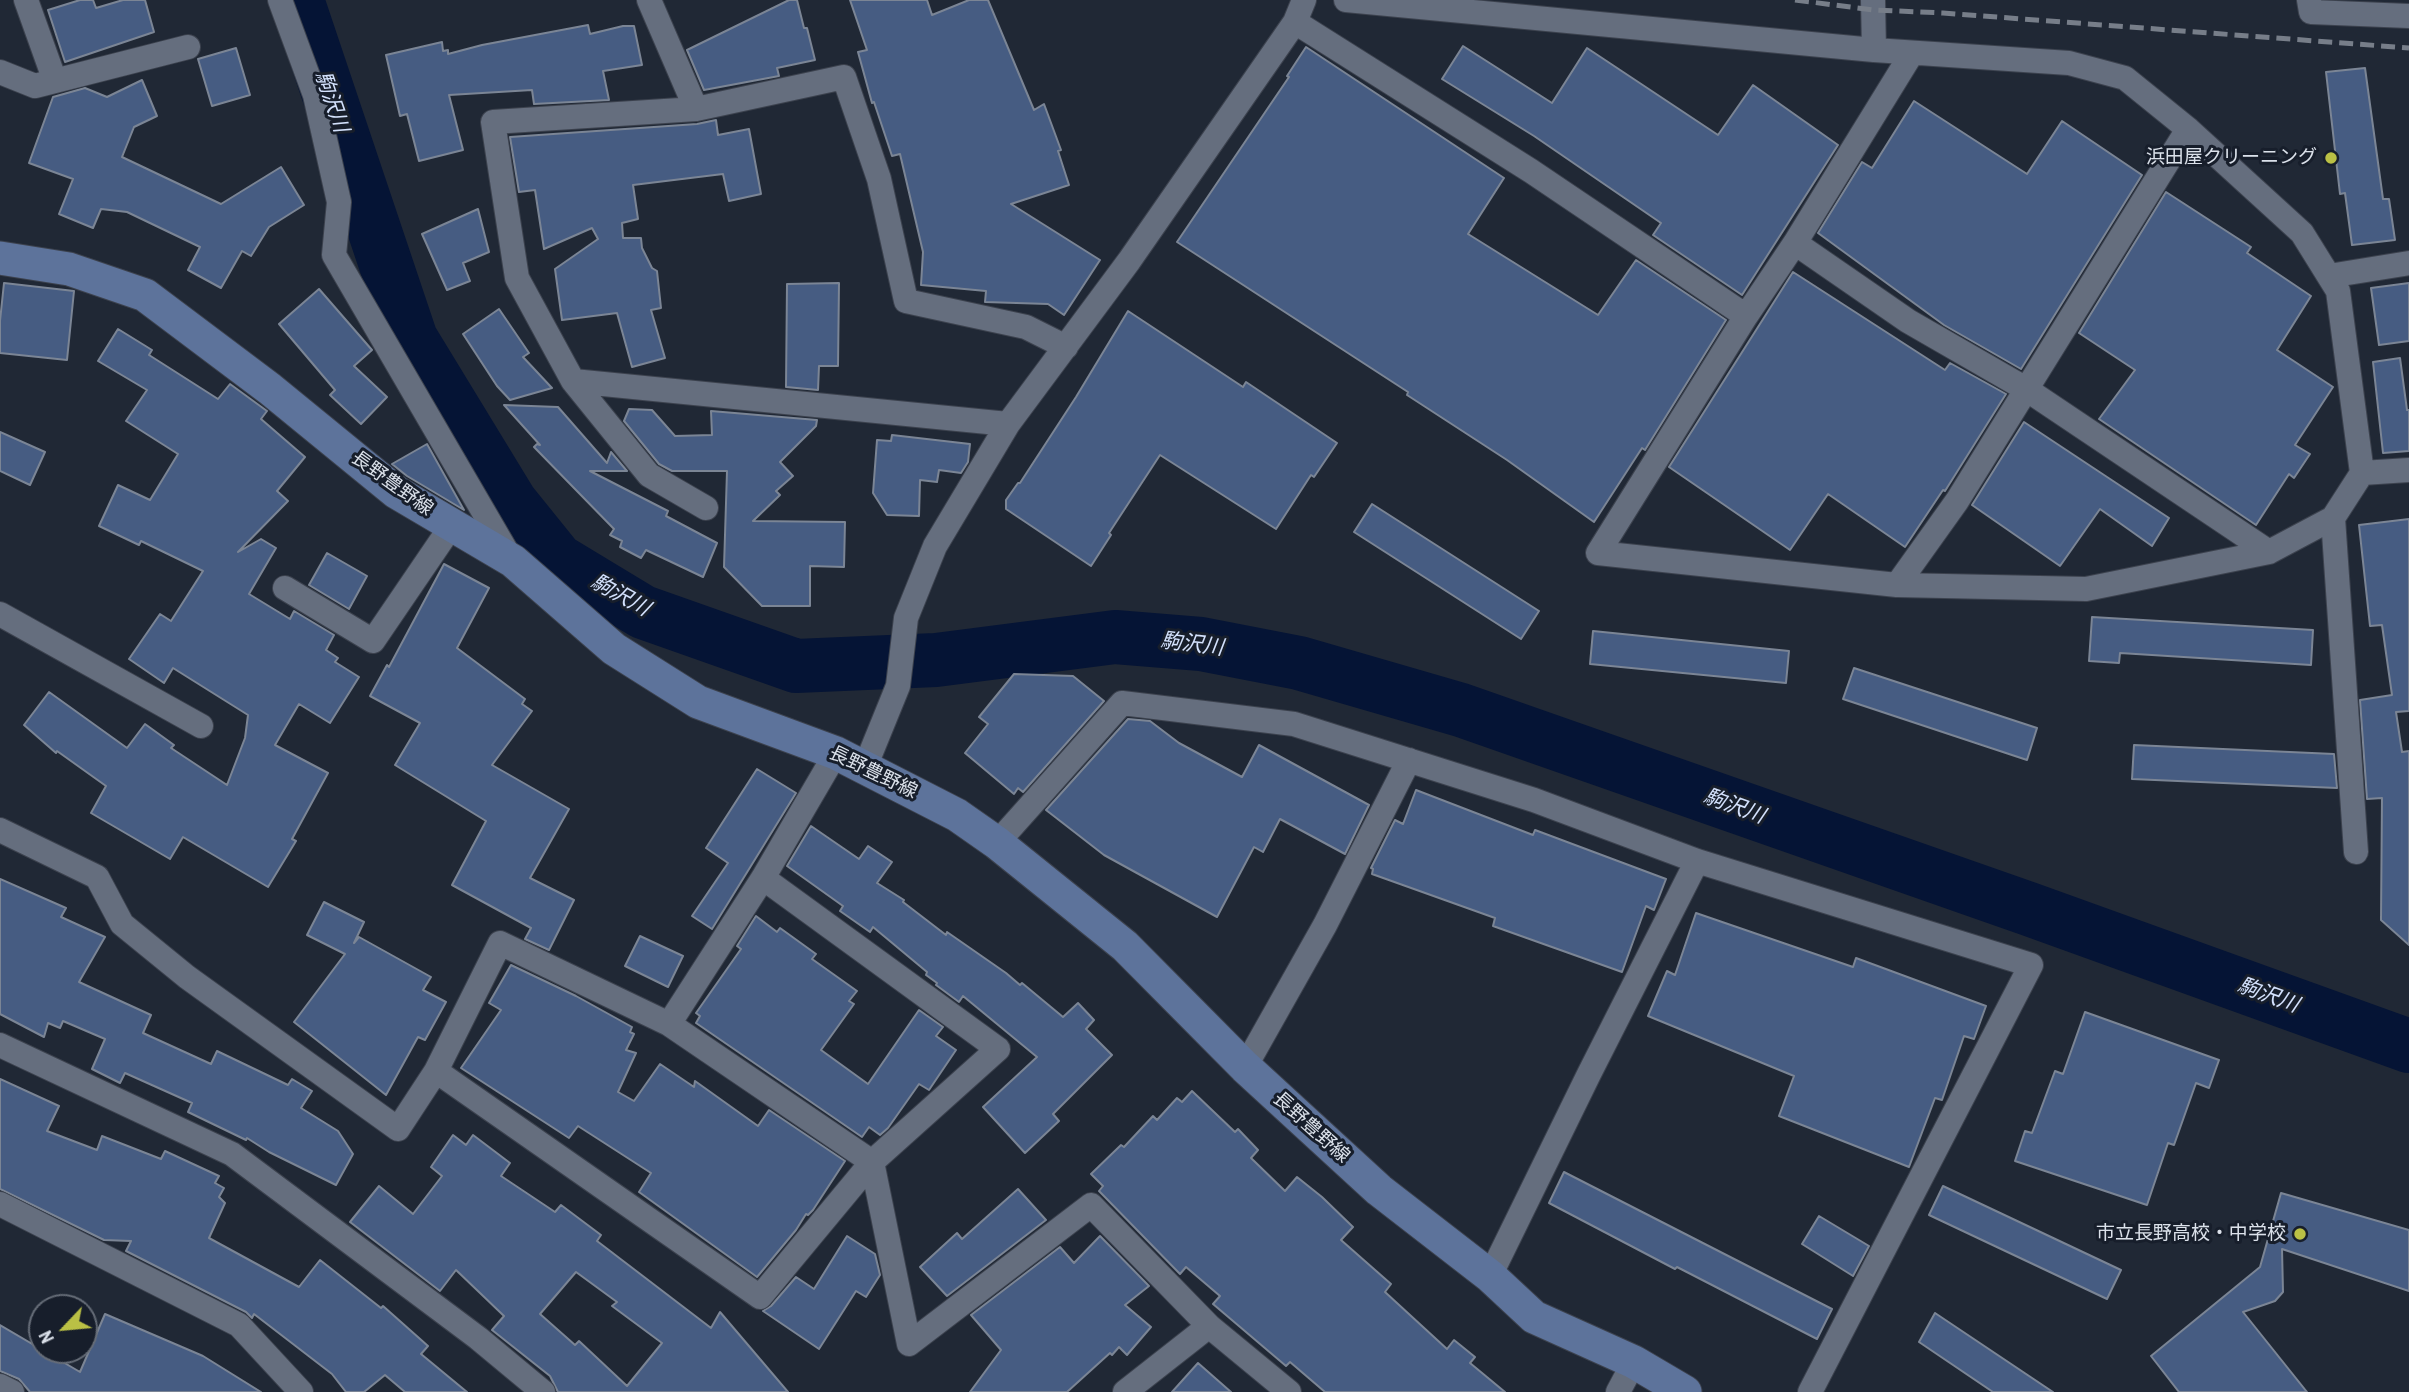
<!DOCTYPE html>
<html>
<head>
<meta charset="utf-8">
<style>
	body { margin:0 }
	#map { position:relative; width:2409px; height:1392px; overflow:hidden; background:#202835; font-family:"Archivo Narrow",sans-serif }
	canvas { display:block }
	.north { position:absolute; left:28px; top:1294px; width:70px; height:70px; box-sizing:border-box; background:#171e2b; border:2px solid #656c77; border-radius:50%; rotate:244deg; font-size:19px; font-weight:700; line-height:28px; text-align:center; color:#dbe1ea }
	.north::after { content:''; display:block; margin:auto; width:24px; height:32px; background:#bac045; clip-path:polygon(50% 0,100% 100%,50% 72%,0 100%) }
</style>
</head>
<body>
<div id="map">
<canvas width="2409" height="1392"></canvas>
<div class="north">N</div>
</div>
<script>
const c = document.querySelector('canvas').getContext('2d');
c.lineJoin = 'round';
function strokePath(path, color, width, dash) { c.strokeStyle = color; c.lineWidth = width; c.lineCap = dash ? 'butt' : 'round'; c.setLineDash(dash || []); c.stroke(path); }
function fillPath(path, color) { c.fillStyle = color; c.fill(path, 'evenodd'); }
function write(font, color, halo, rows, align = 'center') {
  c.font = font + ' "Archivo Narrow","Noto Sans JP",sans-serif'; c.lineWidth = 6; c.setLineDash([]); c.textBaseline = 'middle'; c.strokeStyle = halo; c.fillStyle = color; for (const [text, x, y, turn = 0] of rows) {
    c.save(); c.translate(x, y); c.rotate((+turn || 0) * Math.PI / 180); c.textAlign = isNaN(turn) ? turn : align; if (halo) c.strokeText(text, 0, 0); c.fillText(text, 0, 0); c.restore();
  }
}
const river = new Path2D(`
	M 297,0 L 411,339 L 511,503 L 557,560 L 643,612 L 796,666 L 936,660 L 1115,637 L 1201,644 L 1299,663 L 1461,710 L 2029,909 L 2409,1046`);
const building = new Path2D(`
	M 80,0 L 93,0 L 96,8 L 123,0 L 145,0 L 154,32 L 65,62 L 48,10 Z
	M 789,0 L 797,0 L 804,28 L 807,28 L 815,60 L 777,68 L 779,76 L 704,90 L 687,50 Z
	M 850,0 L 927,0 L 932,15 L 969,0 L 988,0 L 1034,110 L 1044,104 L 1061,150 L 1058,151 L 1069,185 L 1011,204 L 1100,260 L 1064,315 L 1048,304 L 985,302 L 986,291 L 921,285 L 923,252 L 900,154 L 892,156 L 874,102 L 872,103 L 858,52 L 867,50 Z
	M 588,25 L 590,34 L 623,26 L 634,26 L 642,65 L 603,71 L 609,100 L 534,104 L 532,90 L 449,95 L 463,150 L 419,161 L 407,114 L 400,116 L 386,55 L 442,42 L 443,51 L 448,50 L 448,54 L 482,45 Z
	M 1463,46 L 1552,103 L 1587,48 L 1718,135 L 1753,85 L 1838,145 L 1742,295 L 1653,235 L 1661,223 L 1534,136 L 1442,79 Z
	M 1306,47 L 1504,178 L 1468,234 L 1598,315 L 1636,260 L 1726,320 L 1645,450 L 1642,448 L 1594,522 L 1507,460 L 1407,395 L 1408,392 L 1177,242 L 1289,77 L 1287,76 Z
	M 236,48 L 250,95 L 212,106 L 198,59 Z
	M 2365,68 L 2383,199 L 2389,199 L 2395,240 L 2352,245 L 2345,193 L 2340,194 L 2326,72 Z
	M 142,80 L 157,116 L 134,127 L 122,157 L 221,204 L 281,167 L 304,205 L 269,227 L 251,256 L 242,251 L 221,288 L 188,270 L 200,247 L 127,212 L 101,209 L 93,228 L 59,214 L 73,179 L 29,163 L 53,97 L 85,88 L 107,97 Z
	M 1914,101 L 2027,174 L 2062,121 L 2142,175 L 2021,369 L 1944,325 L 1818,233 L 1862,162 L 1872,168 Z
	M 716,120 L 718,135 L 749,129 L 761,194 L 729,201 L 723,174 L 633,185 L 638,219 L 622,223 L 623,238 L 641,238 L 642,248 L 652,268 L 657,271 L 661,308 L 651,310 L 665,358 L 632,367 L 617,313 L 562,320 L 555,269 L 598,239 L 592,228 L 544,249 L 535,190 L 519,192 L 510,137 L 697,124 Z
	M 2166,192 L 2251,247 L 2247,253 L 2311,296 L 2277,350 L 2333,387 L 2295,445 L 2310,454 L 2294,478 L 2289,474 L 2256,525 L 2099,419 L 2135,370 L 2079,333 Z
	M 478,209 L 489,252 L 463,263 L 470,281 L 447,290 L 422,234 Z
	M 1793,272 L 1945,370 L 1950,363 L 2006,394 L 1945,491 L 1943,490 L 1905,547 L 1828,494 L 1790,550 L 1669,467 Z
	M 4,283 L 74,291 L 67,360 L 0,353 L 0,321 Z
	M 839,283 L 838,366 L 819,366 L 818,390 L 786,387 L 787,284 Z
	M 2409,283 L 2409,341 L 2379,345 L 2371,288 Z
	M 319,289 L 372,350 L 354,366 L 387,397 L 361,424 L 330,395 L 335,390 L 279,324 Z
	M 499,309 L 529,353 L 523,357 L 552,388 L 510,400 L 497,386 L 463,334 Z
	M 1128,311 L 1243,387 L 1246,382 L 1337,443 L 1314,477 L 1311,475 L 1276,529 L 1160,455 L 1109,533 L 1111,535 L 1091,566 L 1006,509 L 1006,500 L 1018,483 L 1020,483 L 1076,397 Z
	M 118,329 L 152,350 L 149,355 L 218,399 L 230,384 L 267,411 L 261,419 L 305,457 L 277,491 L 288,501 L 238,552 L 261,539 L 276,548 L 249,594 L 290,619 L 294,611 L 334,635 L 326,650 L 338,658 L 335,662 L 359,677 L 330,723 L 299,704 L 275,745 L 328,773 L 292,839 L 296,841 L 268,887 L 183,837 L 170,859 L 91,813 L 106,786 L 57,751 L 56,753 L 24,725 L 49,692 L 127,748 L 145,724 L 174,745 L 171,748 L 227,785 L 245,738 L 248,715 L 173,668 L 164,683 L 129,659 L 160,614 L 171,621 L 203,571 L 141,541 L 139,545 L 99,526 L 118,485 L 150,500 L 178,454 L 126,421 L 147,390 L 98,361 Z
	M 2400,358 L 2407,410 L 2409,410 L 2409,451 L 2383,453 L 2373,362 Z
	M 504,405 L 558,407 L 607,463 L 611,452 L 627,471 L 590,471 L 668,511 L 666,516 L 717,543 L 703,577 L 646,550 L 641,558 L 620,547 L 622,541 L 610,535 L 614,529 L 534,447 L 537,444 L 540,445 Z
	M 629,409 L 652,410 L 675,436 L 712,435 L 711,411 L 817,420 L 816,426 L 780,462 L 793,476 L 776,491 L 780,495 L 753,521 L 845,522 L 844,567 L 810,566 L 810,606 L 762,606 L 724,567 L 727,471 L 672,471 L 659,464 L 624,421 Z
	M 2024,422 L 2169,518 L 2152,546 L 2100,509 L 2060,566 L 1972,505 Z
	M 0,432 L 45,452 L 30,485 L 0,471 Z
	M 892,435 L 970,444 L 968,462 L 961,473 L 939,470 L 937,482 L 920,480 L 919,516 L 887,515 L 873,493 L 877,440 L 891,441 Z
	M 427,444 L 464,510 L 407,476 L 392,464 Z
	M 1372,504 L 1539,611 L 1521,639 L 1354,532 Z
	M 2409,519 L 2409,711 L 2396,712 L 2402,752 L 2409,751 L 2409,945 L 2381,920 L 2382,798 L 2367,799 L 2360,700 L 2392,695 L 2382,625 L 2370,626 L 2359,525 Z
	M 327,553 L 367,576 L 349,609 L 309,585 Z
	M 444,564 L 489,588 L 457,648 L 525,699 L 522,704 L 532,711 L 492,765 L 569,809 L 530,878 L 574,900 L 549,950 L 525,939 L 531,928 L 452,885 L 486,821 L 395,765 L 420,723 L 370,696 L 387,665 L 389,667 Z
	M 2092,617 L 2313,630 L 2311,665 L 2120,653 L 2119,663 L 2089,661 Z
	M 1593,631 L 1789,651 L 1786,683 L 1590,664 Z
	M 1854,668 L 2037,728 L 2027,760 L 1843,699 Z
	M 1014,674 L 1073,676 L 1104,701 L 1023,792 L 1018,788 L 1014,794 L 965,753 L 988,724 L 979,717 Z
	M 1128,719 L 1150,721 L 1179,743 L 1242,777 L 1259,745 L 1369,805 L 1345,854 L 1280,819 L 1263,852 L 1254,847 L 1217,917 L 1104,855 L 1046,810 Z
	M 2134,745 L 2334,754 L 2337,788 L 2132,779 Z
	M 757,769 L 796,793 L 712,929 L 692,916 L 728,863 L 706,848 Z
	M 1416,790 L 1533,835 L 1535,830 L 1666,879 L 1654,910 L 1646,906 L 1622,972 L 1493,926 L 1495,918 L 1372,874 L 1373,869 L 1371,868 L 1395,820 L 1403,824 Z
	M 811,826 L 859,859 L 868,846 L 892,862 L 877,883 L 904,900 L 903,902 L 946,935 L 947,932 L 1006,973 L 1020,985 L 1022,983 L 1063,1017 L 1078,1003 L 1094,1020 L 1086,1029 L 1112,1055 L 1053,1114 L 1059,1121 L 1025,1153 L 983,1107 L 1037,1057 L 963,996 L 959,1002 L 936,985 L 937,983 L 926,975 L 927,972 L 873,927 L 870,932 L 840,911 L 843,906 L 787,866 Z
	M 0,879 L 66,908 L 61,917 L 105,937 L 79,982 L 151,1015 L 143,1033 L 211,1064 L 217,1051 L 288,1085 L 292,1079 L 312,1091 L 301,1108 L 338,1131 L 353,1154 L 336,1185 L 269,1152 L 247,1138 L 246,1140 L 188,1112 L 192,1103 L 125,1073 L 120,1083 L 92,1069 L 105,1039 L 63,1021 L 60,1028 L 48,1023 L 44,1037 L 0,1014 Z
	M 324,902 L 364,922 L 354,943 L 359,937 L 431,977 L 423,990 L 446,1002 L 425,1040 L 418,1037 L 386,1095 L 294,1022 L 345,954 L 307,935 Z
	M 1696,913 L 1853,967 L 1856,958 L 1986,1006 L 1974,1039 L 1964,1036 L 1942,1100 L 1935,1098 L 1909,1167 L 1779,1116 L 1794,1076 L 1648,1016 L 1667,971 L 1675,975 Z
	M 756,916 L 777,932 L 780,928 L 816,954 L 812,959 L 857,991 L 849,1001 L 854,1004 L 821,1050 L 868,1084 L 919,1010 L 943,1027 L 936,1036 L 956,1050 L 929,1090 L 919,1084 L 888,1128 L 880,1135 L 869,1127 L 862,1137 L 696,1023 L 700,1016 L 696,1013 L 741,949 L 737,946 Z
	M 640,936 L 683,956 L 668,987 L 625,966 Z
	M 511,965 L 576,996 L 632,1027 L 630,1032 L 634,1034 L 626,1050 L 636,1053 L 618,1092 L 634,1101 L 660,1064 L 694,1087 L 695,1081 L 758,1126 L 769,1110 L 845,1161 L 813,1210 L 808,1215 L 806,1214 L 796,1230 L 757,1277 L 639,1192 L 651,1173 L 578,1126 L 569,1138 L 461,1068 L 501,1010 L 489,1003 Z
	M 2085,1012 L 2219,1060 L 2209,1088 L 2196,1083 L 2174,1145 L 2168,1143 L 2147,1205 L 2015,1161 L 2025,1131 L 2032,1133 L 2055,1071 L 2063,1074 Z
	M 0,1079 L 59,1106 L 47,1131 L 97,1150 L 102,1136 L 161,1159 L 165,1151 L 219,1176 L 215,1183 L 224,1188 L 219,1197 L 225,1203 L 209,1238 L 299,1287 L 320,1260 L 381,1308 L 383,1306 L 428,1346 L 421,1354 L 467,1392 L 405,1392 L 385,1375 L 364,1392 L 346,1392 L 332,1374 L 254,1314 L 252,1318 L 246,1312 L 126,1251 L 131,1241 L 104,1240 L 0,1189 Z
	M 1192,1091 L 1235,1132 L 1238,1129 L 1258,1150 L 1251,1158 L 1285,1191 L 1297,1177 L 1322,1197 L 1353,1227 L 1341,1240 L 1391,1284 L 1385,1292 L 1447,1349 L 1454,1340 L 1475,1357 L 1470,1363 L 1505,1392 L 1325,1392 L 1290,1362 L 1286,1366 L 1213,1304 L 1220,1296 L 1186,1267 L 1180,1274 L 1099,1191 L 1103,1186 L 1091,1174 L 1121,1145 L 1124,1147 L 1153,1116 L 1157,1120 L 1177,1098 L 1182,1102 Z
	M 453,1135 L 466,1145 L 473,1135 L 510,1163 L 501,1176 L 555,1212 L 561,1205 L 601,1235 L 597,1241 L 711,1328 L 720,1312 L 788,1392 L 558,1392 L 550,1376 L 492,1330 L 504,1316 L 456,1270 L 440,1291 L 350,1222 L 379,1186 L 413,1214 L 442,1176 L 431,1167 ZM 576,1272 L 617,1302 L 612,1306 L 662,1343 L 627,1386 L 579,1341 L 575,1345 L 540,1314 Z
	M 1564,1172 L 1832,1309 L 1817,1339 L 1677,1267 L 1675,1269 L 1549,1203 Z
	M 1943,1186 L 2121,1270 L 2107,1299 L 1929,1215 Z
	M 1018,1189 L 1046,1220 L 947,1296 L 920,1267 L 957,1233 L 962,1239 Z
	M 2281,1193 L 2409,1230 L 2409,1291 L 2282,1249 L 2283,1292 L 2275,1301 L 2243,1312 L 2307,1392 L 2179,1392 L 2151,1356 L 2260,1267 Z
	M 1819,1216 L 1869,1246 L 1853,1276 L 1802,1244 Z
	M 847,1236 L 875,1254 L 880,1275 L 866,1297 L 856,1291 L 819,1349 L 763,1311 L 771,1306 L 796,1277 L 814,1289 Z
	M 1100,1236 L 1149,1286 L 1125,1305 L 1151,1327 L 1127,1355 L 1119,1347 L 1112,1355 L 1110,1353 L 1067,1392 L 970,1392 L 1001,1350 L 971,1315 L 1060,1247 L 1074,1263 Z
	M 1935,1313 L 2053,1392 L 1993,1392 L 1919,1342 Z
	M 105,1314 L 203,1356 L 261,1392 L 30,1392 L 19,1379 L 0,1371 L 0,1325 L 80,1372 Z
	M 1198,1363 L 1231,1392 L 1172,1392 Z`);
const street = new Path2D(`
	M 26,0 L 55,81
	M 280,0 L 315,95 L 339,202 L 334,255 L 511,559
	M 649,0 L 696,109
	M 1346,0 L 1874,50 L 2069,63 L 2125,78 L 2188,129 L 2302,233 L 2338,291 L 2362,473 L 2333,518 L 2269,552 L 2086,589 L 1897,585 L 1598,553 L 1746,316 L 1795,243 L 1912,53
	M 1873,0 L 1874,50
	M 2309,0 L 2311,12 L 2409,16
	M 1295,22 L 1531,171 L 1746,316
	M 0,72 L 35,86 L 188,47
	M 1795,243 L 1908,321 L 2026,389 L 2269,552
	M 2329,276 L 2409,263
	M 573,381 L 649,475 L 706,508
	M 1008,424 L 573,381 L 517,278 L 493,122 L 696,109 L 844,77 L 879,179 L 906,301 L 1026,327 L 1066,347
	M 2362,473 L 2409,470
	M 2333,518 L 2356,852
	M 1897,585 L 1957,501 L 2188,129
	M 285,588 L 373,641 L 452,525
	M 0,614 L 201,726
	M 865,767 L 898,686 L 906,618 L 935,546 L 1008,424 L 1129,261 L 1295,22 L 1304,0
	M 0,830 L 97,877 L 122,924 L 187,977 L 398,1129 L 436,1071 L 500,943 L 669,1024 L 763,878 L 836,753
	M 997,843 L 1122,703 L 1294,724 L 1534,800 L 1697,861 L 2031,965 L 1810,1392
	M 669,1024 L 872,1162 L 909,1344 L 1091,1205 L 1209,1326
	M 0,1045 L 232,1154 L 478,1338 L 543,1392
	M 1245,1067 L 1325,925 L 1409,760
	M 436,1071 L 760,1297 L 872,1162 L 998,1049 L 763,878
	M 0,1204 L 239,1325 L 301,1392
	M 1490,1276 L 1589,1074 L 1697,861
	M 0,1386 L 12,1392
	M 1125,1392 L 1209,1326 L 1289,1392
	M 1618,1392 L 1634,1362`);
const secondary = new Path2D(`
	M 0,258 L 69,269 L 145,295 L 270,389 L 396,492 L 513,561 L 614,649 L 698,702 L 836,753 L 957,815 L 997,843 L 1125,946 L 1245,1067 L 1379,1190 L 1490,1276 L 1534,1317 L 1634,1362 L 1685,1392`);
const rail = new Path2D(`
	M 1795,0 L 1874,10 L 1943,13 L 2409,48`);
const markers = [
	[2331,158,7,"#bac045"],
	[2300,1234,7,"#bac045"]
];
const poiNames = [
	["浜田屋クリーニング",2317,158],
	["市立長野高校・中学校",2286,1234]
];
const streetNames = [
	["長野豊野線",392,484,36],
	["長野豊野線",873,773,26],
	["長野豊野線",1311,1128,42]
];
const waterNames = [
	["駒沢川",331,102,71],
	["駒沢川",620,596,29],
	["駒沢川",1192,645,7],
	["駒沢川",1734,807,20],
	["駒沢川",2268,996,20]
];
strokePath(river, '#051435', 54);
fillPath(building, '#465c82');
strokePath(building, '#7b8595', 2);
strokePath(street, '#3c424e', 26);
strokePath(secondary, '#3c424e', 35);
strokePath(street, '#656e7e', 24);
strokePath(secondary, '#5d739b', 33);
strokePath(rail, '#777e89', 5, [14, 7]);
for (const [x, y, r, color] of markers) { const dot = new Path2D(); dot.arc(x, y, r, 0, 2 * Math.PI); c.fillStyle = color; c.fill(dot); strokePath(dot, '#171e2b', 2.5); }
write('19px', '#dbe1ea', '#171e2b', poiNames, 'right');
write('19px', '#dbe1ea', '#171e2b', streetNames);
write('italic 21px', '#d4e2fd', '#171e2b', waterNames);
</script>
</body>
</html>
